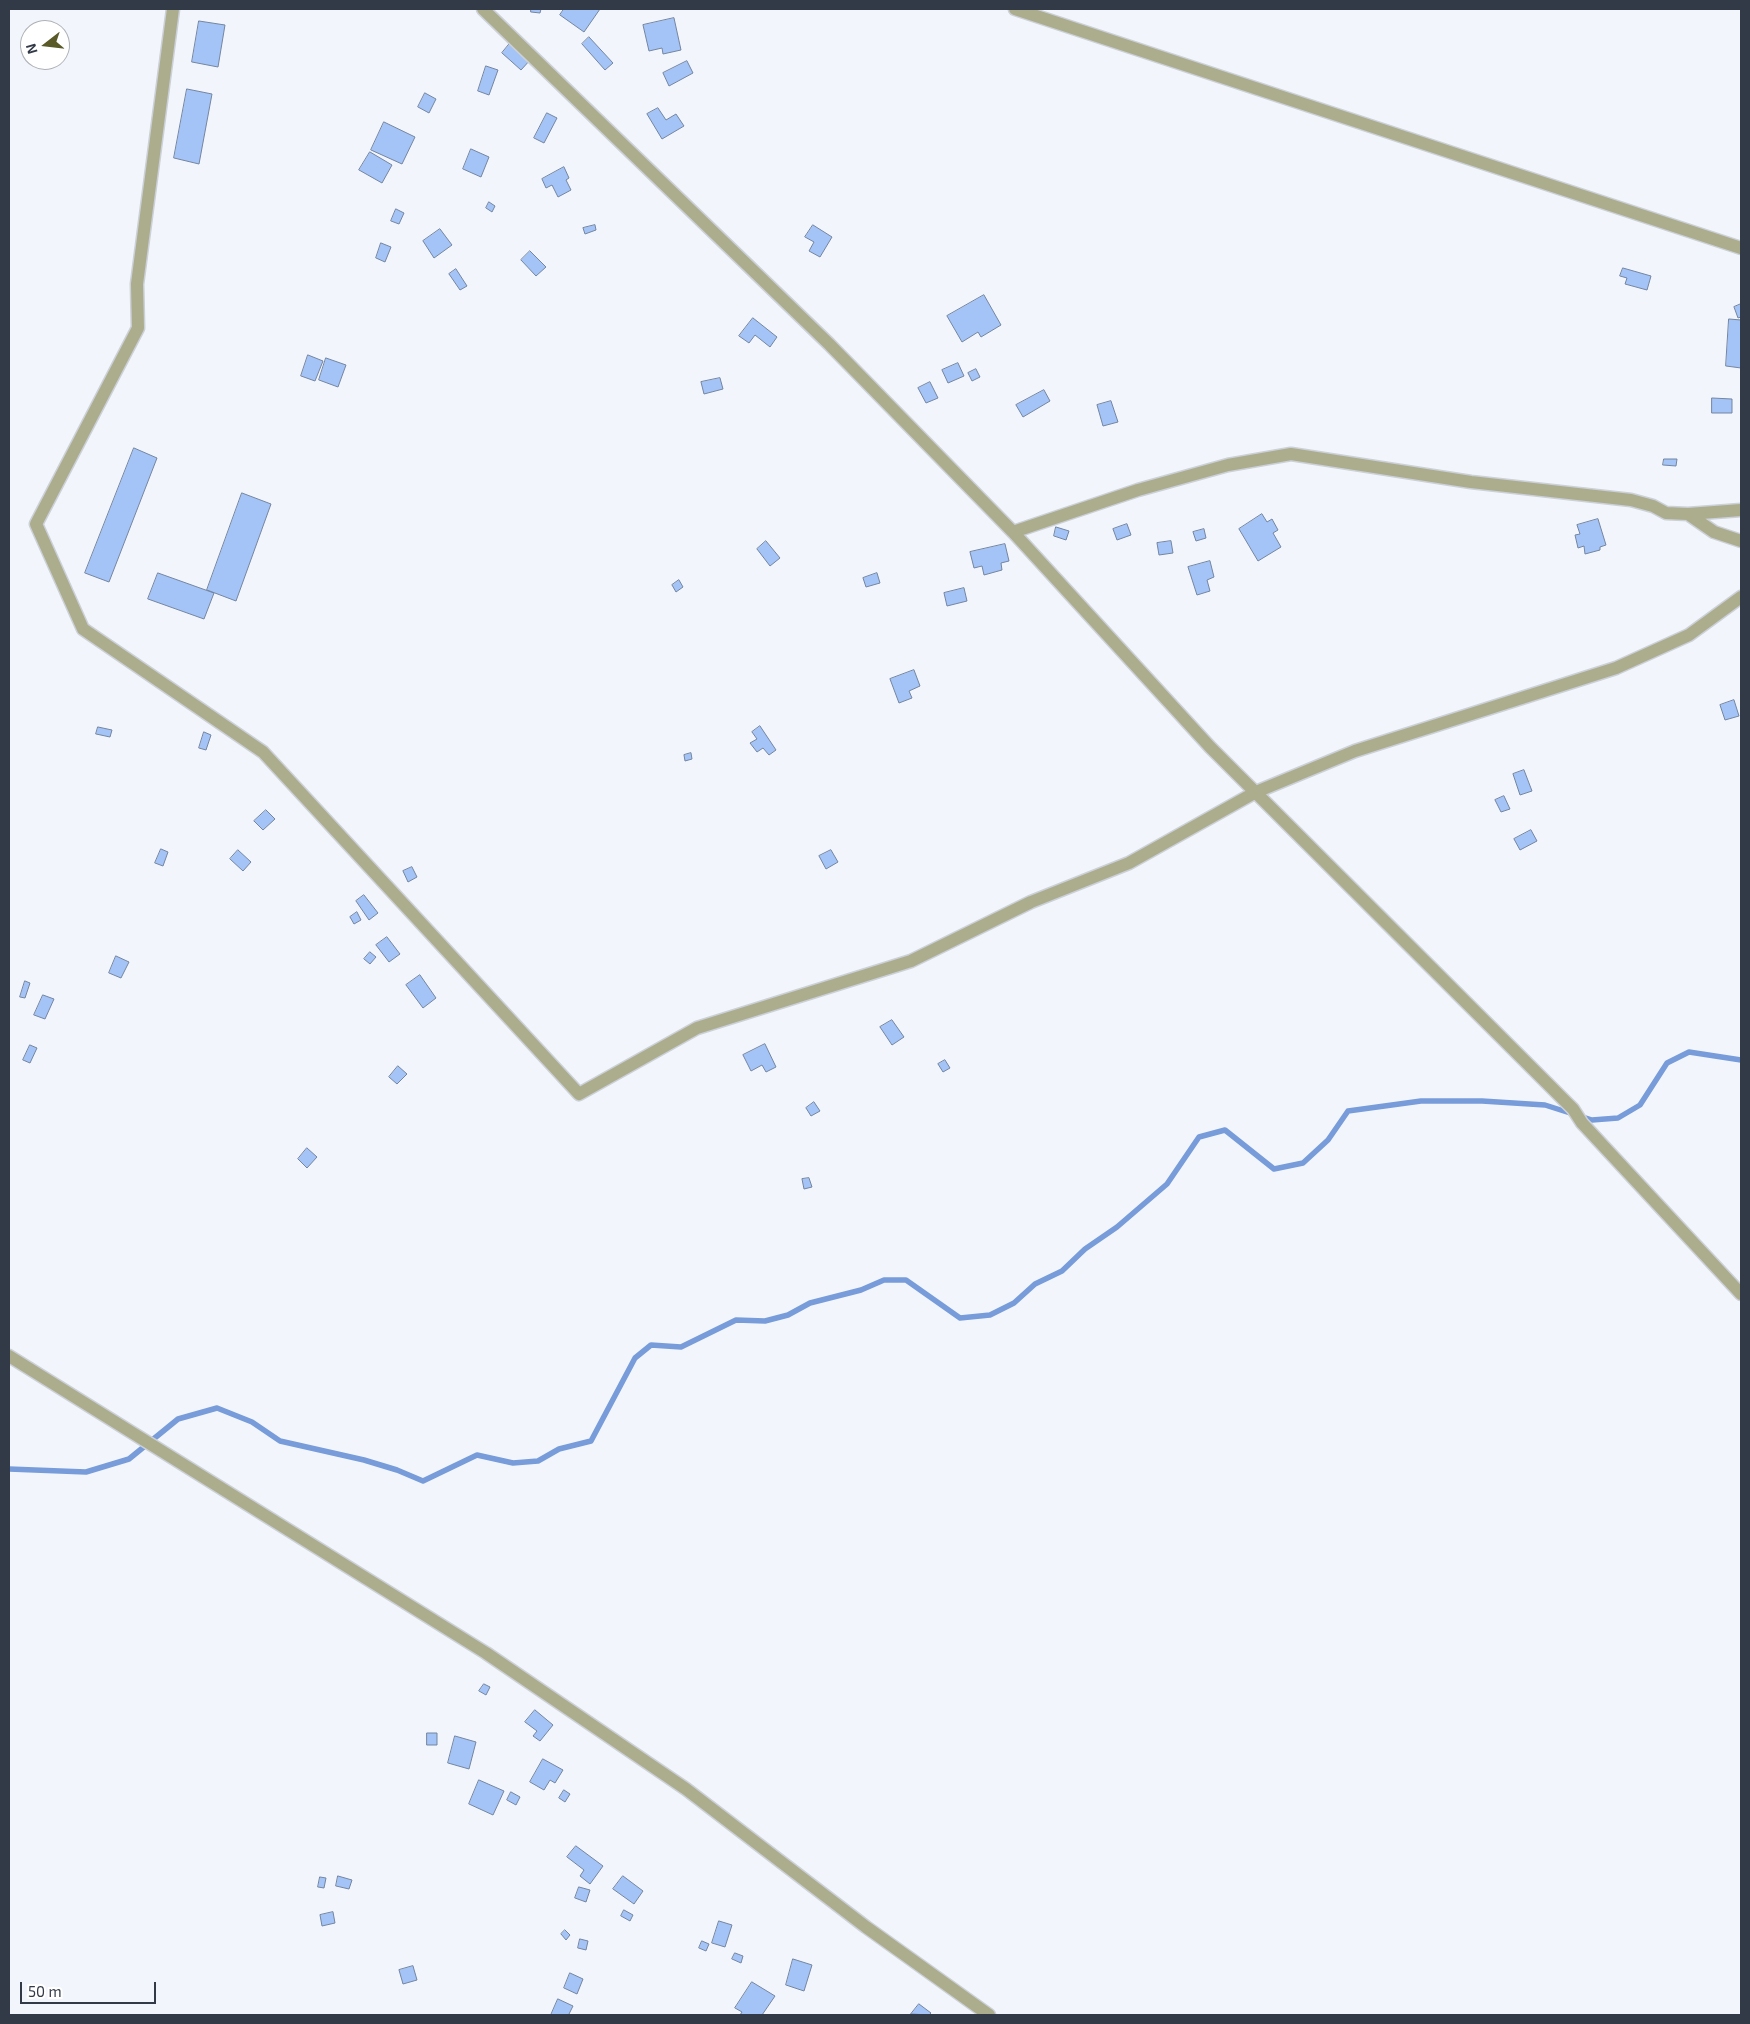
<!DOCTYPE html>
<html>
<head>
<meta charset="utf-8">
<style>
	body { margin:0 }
	#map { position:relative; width:1750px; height:2024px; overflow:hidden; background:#f2f6fc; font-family:"Exo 2",sans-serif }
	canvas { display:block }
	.frame { position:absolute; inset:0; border:10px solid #333a47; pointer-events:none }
	.north { position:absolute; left:20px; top:20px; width:50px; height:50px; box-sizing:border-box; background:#fff; border:1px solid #adb0b5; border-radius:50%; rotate:254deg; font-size:14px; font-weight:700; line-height:20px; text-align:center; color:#333a47 }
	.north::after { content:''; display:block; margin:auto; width:18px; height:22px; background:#595a27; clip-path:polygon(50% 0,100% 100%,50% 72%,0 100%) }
	.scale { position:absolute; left:20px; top:1982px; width:136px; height:22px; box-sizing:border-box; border:2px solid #333a47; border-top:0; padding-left:6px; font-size:15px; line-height:18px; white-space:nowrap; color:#333a47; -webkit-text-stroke:4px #fff; paint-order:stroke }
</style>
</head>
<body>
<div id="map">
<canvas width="1750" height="2024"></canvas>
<div class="frame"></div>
<div class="north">N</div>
<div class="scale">50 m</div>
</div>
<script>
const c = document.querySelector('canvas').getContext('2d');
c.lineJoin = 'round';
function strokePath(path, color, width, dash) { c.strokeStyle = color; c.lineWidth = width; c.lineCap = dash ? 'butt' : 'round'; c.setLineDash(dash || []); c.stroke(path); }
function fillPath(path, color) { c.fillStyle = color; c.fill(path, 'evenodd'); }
const stream = new Path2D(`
	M 9,1469 L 86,1472 L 129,1459 L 178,1419 L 217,1408 L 252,1422 L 280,1441 L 364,1460 L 397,1470 L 423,1481 L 477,1455 L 513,1463 L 538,1461 L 559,1449 L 591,1441 L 635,1358 L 651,1345 L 681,1347 L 736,1320 L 765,1321 L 788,1315 L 810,1303 L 861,1290 L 884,1280 L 906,1280 L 960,1318 L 990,1315 L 1014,1303 L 1035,1284 L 1062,1271 L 1085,1249 L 1117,1227 L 1167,1184 L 1199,1137 L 1225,1130 L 1274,1169 L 1303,1163 L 1328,1140 L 1348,1111 L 1421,1101 L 1482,1101 L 1545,1105 L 1592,1120 L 1618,1118 L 1640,1105 L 1667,1063 L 1689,1052 L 1741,1060`);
const building = new Path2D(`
	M 531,9 L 541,9 L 540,13 L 531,12 Z
	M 564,9 L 600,9 L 584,32 L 560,15 Z
	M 674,18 L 681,50 L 663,54 L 662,48 L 649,51 L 643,25 Z
	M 199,21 L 225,25 L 218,67 L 192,62 Z
	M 589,37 L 613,63 L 605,70 L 582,44 Z
	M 511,42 L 531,59 L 521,70 L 502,53 Z
	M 687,61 L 693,73 L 669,86 L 663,73 Z
	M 486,66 L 498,70 L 489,95 L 478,91 Z
	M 187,89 L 212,94 L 199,164 L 174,158 Z
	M 425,93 L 436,99 L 429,113 L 418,107 Z
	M 658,108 L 666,120 L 676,114 L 684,126 L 662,139 L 647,114 Z
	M 547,113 L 557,118 L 544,143 L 534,138 Z
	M 384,122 L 415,137 L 402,164 L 371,150 Z
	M 471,149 L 489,157 L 481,177 L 463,169 Z
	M 370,152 L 392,165 L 382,183 L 359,170 Z
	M 564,167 L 569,178 L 566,180 L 571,190 L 558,197 L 552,185 L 546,188 L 542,179 Z
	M 489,202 L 495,206 L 492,212 L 486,208 Z
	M 396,209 L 404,213 L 399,224 L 391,221 Z
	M 595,225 L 596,230 L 585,234 L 583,228 Z
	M 813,225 L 832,237 L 820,257 L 809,251 L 814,242 L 805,237 Z
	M 440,229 L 452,245 L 434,258 L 423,241 Z
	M 381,243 L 391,247 L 385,262 L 376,258 Z
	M 530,251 L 546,267 L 536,276 L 521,260 Z
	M 1623,268 L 1651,276 L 1647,290 L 1625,284 L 1627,278 L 1620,276 Z
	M 456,269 L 467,286 L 460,290 L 449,274 Z
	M 984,295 L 1001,325 L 981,337 L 978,332 L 962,342 L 947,316 Z
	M 1741,304 L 1741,317 L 1738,318 L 1734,307 Z
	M 753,318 L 777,337 L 770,347 L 755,335 L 749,343 L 739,336 Z
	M 1729,319 L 1741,320 L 1741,368 L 1726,366 Z
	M 308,355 L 323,361 L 315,381 L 301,376 Z
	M 326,358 L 346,365 L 338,387 L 319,380 Z
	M 958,363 L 964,376 L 948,383 L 942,370 Z
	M 976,369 L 980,377 L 972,381 L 968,373 Z
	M 720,378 L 723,389 L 704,394 L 701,382 Z
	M 930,382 L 938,398 L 926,403 L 918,388 Z
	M 1044,390 L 1050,401 L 1023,417 L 1016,405 Z
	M 1712,398 L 1732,399 L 1732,413 L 1712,413 Z
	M 1111,401 L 1118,422 L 1103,426 L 1097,405 Z
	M 134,448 L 157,458 L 109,582 L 85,573 Z
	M 1664,459 L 1677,459 L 1676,466 L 1663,465 Z
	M 242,493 L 271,504 L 236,601 L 207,590 Z
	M 1262,514 L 1267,522 L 1272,519 L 1278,530 L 1273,533 L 1281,547 L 1258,561 L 1239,529 Z
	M 1598,519 L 1606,545 L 1600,547 L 1600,550 L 1585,554 L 1584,546 L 1578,548 L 1575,535 L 1580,534 L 1577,525 Z
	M 1127,524 L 1131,535 L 1117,540 L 1113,529 Z
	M 1056,527 L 1069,531 L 1066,540 L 1054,536 Z
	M 1204,529 L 1206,538 L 1196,541 L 1193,532 Z
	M 766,541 L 780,558 L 770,566 L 757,549 Z
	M 1171,541 L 1173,553 L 1159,555 L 1157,543 Z
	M 1005,544 L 1009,561 L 1001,563 L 1002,570 L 984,575 L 982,566 L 974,568 L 970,552 Z
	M 1210,561 L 1214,577 L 1207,580 L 1210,591 L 1197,595 L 1188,567 Z
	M 158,573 L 214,593 L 204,619 L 148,599 Z
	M 877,573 L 880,583 L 866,587 L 863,578 Z
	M 679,580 L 683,587 L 676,592 L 672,585 Z
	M 964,588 L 967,601 L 947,606 L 944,593 Z
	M 914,670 L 920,686 L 909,691 L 912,698 L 899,703 L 890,679 Z
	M 1734,700 L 1739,716 L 1725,720 L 1720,705 Z
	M 760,726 L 776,750 L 769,755 L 763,748 L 757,752 L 750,743 L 757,739 L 752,732 Z
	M 98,727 L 112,730 L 110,737 L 96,734 Z
	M 204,732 L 211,735 L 206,750 L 199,748 Z
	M 691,753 L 692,759 L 685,761 L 684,755 Z
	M 1524,770 L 1532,791 L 1520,795 L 1513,774 Z
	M 1504,796 L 1510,809 L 1501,812 L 1495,800 Z
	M 266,810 L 275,819 L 263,830 L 254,821 Z
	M 1531,830 L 1537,841 L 1520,850 L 1514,839 Z
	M 161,849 L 168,852 L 163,866 L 155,863 Z
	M 238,850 L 251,862 L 243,871 L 230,859 Z
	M 831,850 L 838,862 L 826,869 L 819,856 Z
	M 412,867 L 417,877 L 408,882 L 403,871 Z
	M 364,895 L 378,913 L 369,920 L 356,901 Z
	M 357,912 L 361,920 L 354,924 L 350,917 Z
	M 387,937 L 400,954 L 389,962 L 376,945 Z
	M 370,952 L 376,957 L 370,964 L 364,959 Z
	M 116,956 L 129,962 L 121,978 L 109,973 Z
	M 420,975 L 436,998 L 423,1008 L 406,985 Z
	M 25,981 L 30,983 L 25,998 L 20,997 Z
	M 43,995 L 54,999 L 45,1019 L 34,1015 Z
	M 892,1020 L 904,1037 L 892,1045 L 880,1027 Z
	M 765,1044 L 776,1067 L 766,1072 L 762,1065 L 751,1071 L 743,1055 Z
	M 30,1045 L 37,1048 L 30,1063 L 23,1060 Z
	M 945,1060 L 950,1068 L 943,1072 L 938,1064 Z
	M 398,1066 L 407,1074 L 397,1084 L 389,1077 Z
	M 814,1102 L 820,1111 L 811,1116 L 806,1108 Z
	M 307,1148 L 317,1157 L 307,1168 L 298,1159 Z
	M 809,1178 L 812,1187 L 804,1189 L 802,1179 Z
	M 484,1684 L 490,1687 L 486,1695 L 479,1691 Z
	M 535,1710 L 553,1725 L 540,1741 L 533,1736 L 537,1731 L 525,1722 Z
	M 427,1733 L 437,1733 L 437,1745 L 427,1745 Z
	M 455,1736 L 476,1742 L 469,1769 L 448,1763 Z
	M 543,1759 L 563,1770 L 555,1783 L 550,1780 L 544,1790 L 530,1782 Z
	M 479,1780 L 504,1791 L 493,1815 L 469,1804 Z
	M 564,1790 L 570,1794 L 565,1802 L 559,1798 Z
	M 511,1792 L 520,1797 L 516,1805 L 507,1800 Z
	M 576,1846 L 603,1866 L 590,1884 L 580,1876 L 584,1870 L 567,1857 Z
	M 338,1876 L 352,1880 L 349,1889 L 336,1886 Z
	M 623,1876 L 643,1891 L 634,1904 L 613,1889 Z
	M 320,1877 L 326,1878 L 324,1888 L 318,1887 Z
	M 579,1887 L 590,1890 L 586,1902 L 575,1898 Z
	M 624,1910 L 633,1915 L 630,1921 L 621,1916 Z
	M 333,1912 L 335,1923 L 322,1926 L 320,1915 Z
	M 719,1921 L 732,1925 L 725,1947 L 712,1943 Z
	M 565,1930 L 570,1935 L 566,1940 L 561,1934 Z
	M 580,1939 L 588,1941 L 586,1950 L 578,1948 Z
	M 702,1941 L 709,1944 L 706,1951 L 699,1948 Z
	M 735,1953 L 743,1956 L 741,1963 L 732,1959 Z
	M 793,1959 L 812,1965 L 804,1991 L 786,1985 Z
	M 413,1966 L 417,1980 L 403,1984 L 399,1970 Z
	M 570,1973 L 583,1979 L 577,1994 L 564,1988 Z
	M 752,1982 L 775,1996 L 762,2015 L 740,2015 L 742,2012 L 735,2008 Z
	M 558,1999 L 573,2006 L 569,2014 L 571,2015 L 551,2015 Z
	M 919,2004 L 931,2013 L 929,2015 L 911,2014 Z`);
const minor = new Path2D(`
	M 173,9 L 137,284 L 138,328 L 36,524 L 83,629 L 263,752 L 579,1094 L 697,1028 L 911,961 L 1031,902 L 1129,863 L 1256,792 L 1355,751 L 1616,668 L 1689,635 L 1741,597
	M 483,9 L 829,344 L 1013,532 L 1210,747 L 1573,1109 L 1582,1123 L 1741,1294
	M 1015,9 L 1741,248
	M 1688,514 L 1741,510
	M 1013,532 L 1138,490 L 1228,465 L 1291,454 L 1471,482 L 1631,500 L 1653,506 L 1666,513 L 1688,514 L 1714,532 L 1741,541
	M 9,1356 L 486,1653 L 686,1789 L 866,1927 L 989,2015`);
strokePath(stream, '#779cd9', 5.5);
fillPath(building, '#a4c3f6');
strokePath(building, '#7385a1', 1);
strokePath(minor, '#ccd0d8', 15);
strokePath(minor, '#acad8d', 12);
</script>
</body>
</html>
